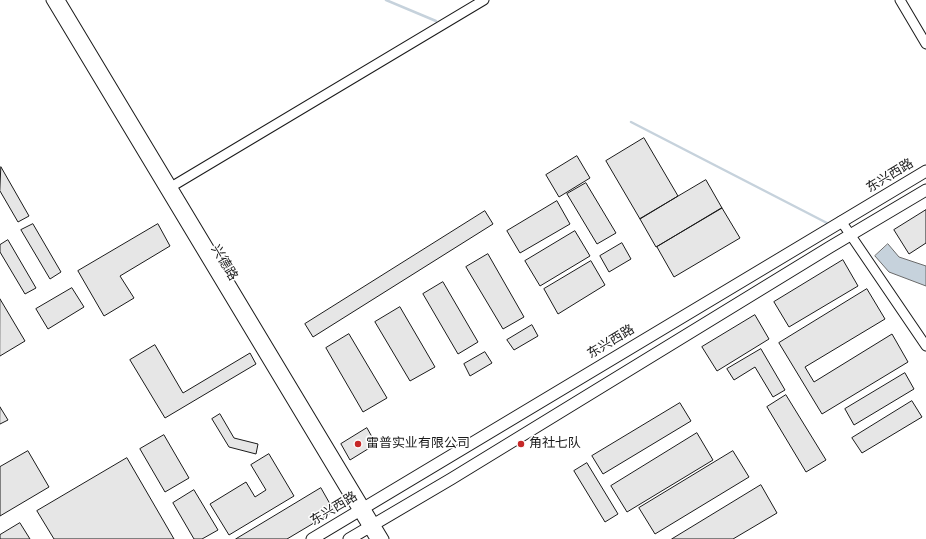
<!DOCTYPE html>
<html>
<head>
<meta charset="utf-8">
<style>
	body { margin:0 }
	canvas { display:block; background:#fff }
</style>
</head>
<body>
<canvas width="926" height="539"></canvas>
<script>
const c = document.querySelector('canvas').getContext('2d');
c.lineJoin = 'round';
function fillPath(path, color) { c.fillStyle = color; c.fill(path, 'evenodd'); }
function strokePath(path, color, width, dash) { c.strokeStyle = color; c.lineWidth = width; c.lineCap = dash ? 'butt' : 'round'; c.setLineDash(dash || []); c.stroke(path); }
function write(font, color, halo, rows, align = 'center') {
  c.font = font + ' "Archivo Narrow","Noto Sans SC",sans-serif'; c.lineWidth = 3; c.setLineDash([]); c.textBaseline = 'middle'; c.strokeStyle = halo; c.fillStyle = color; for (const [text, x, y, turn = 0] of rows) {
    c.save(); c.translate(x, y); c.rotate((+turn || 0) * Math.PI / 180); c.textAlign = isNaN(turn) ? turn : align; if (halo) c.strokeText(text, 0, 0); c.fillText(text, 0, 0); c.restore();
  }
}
const water = new Path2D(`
	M 888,244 L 899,257 L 926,266 L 926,286 L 889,272 L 875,256 Z`);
const stream = new Path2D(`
	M 386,0 L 436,21
	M 631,122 L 827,223`);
const building = new Path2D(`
	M 644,138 L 678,196 L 640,219 L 606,161 Z
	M 577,156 L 590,178 L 559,197 L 546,175 Z
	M 1,167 L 29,216 L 18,222 L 0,191 Z
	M 706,180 L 722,208 L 656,247 L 640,219 Z
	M 586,183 L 616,233 L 597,244 L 567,194 Z
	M 557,201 L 570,224 L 520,253 L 507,231 Z
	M 722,208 L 740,238 L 674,277 L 657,247 Z
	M 926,210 L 926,243 L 909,254 L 894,230 Z
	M 485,211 L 493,224 L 313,337 L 305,324 Z
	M 33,224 L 61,272 L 50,279 L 21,230 Z
	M 158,224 L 170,246 L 120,276 L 134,298 L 104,316 L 78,271 Z
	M 575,231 L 590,256 L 540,286 L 525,261 Z
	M 8,240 L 36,288 L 25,294 L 0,252 L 0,245 Z
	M 622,243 L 631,259 L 609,272 L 600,256 Z
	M 488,254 L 524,317 L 503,329 L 466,267 Z
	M 843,260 L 858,286 L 789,327 L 774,302 Z
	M 591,261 L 605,285 L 558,314 L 544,289 Z
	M 443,282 L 478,342 L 458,354 L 423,294 Z
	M 72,288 L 84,307 L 48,329 L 36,309 Z
	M 867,289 L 885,319 L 805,367 L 814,382 L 892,334 L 908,362 L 822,414 L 779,343 Z
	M 0,299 L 25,341 L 0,356 Z
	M 400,307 L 435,367 L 410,381 L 375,322 Z
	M 755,315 L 769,339 L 717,371 L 702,347 Z
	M 532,325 L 538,336 L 514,350 L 507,340 Z
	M 349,334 L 387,398 L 363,412 L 326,348 Z
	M 155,345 L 183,393 L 250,353 L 256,364 L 165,418 L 130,360 Z
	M 761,349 L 785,390 L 773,397 L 755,367 L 734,380 L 727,369 Z
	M 485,352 L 492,363 L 470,376 L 464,364 Z
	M 905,373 L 914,389 L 854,425 L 845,409 Z
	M 786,395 L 826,460 L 806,472 L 767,407 Z
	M 912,401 L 922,417 L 862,453 L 852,438 Z
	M 680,403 L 691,421 L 603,474 L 592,456 Z
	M 0,407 L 8,420 L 0,424 Z
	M 220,414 L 234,438 L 258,444 L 256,454 L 229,447 L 212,419 Z
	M 367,428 L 376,444 L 350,460 L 341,444 Z
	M 697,433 L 713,460 L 627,512 L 611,486 Z
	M 164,435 L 189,478 L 165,492 L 140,449 Z
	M 28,451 L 49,487 L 0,516 L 0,467 Z
	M 733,451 L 749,477 L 655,534 L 639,508 Z
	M 269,454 L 294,496 L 229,535 L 210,504 L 246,482 L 255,497 L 266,490 L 251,465 Z
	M 127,458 L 174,539 L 54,539 L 37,511 Z
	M 587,463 L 618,514 L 605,522 L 574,471 Z
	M 761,485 L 777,513 L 733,539 L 672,539 Z
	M 321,488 L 334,511 L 287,539 L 236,539 Z
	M 194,490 L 218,530 L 202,539 L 194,539 L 173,503 Z
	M 20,523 L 30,539 L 0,539 L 0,535 Z`);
const minor = new Path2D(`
	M 51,0 L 375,539
	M 60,0 L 384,539
	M 900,0 L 926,44
	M 166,190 L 484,0
	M 841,221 L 926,346`);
const major = new Path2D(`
	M 312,539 L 926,171
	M 349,539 L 451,479 L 830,247 L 926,190`);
const markers = [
	[358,444,4,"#c62828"],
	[521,444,4,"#c62828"]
];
const streetNames = [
	["东兴西路",890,176,-31],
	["兴德路",224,263,59],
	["东兴西路",611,342,-31],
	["东兴西路",334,509,-31]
];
const poiNames = [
	["雷普实业有限公司",366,444],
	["角社七队",529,444]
];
fillPath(water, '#c6d2dc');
strokePath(water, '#6a6a6a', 1);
strokePath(stream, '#c6d2dc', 2.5);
fillPath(building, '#e6e6e6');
strokePath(building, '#1a1a1a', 1);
strokePath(minor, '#1a1a1a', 11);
strokePath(major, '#1a1a1a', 13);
strokePath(minor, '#fff', 9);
strokePath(major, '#fff', 11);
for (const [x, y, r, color] of markers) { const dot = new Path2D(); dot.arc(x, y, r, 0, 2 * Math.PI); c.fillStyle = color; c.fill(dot); strokePath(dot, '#fff', 1.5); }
write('13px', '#1a1a1a', '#fff', streetNames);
write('13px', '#1a1a1a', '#fff', poiNames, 'left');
</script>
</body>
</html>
